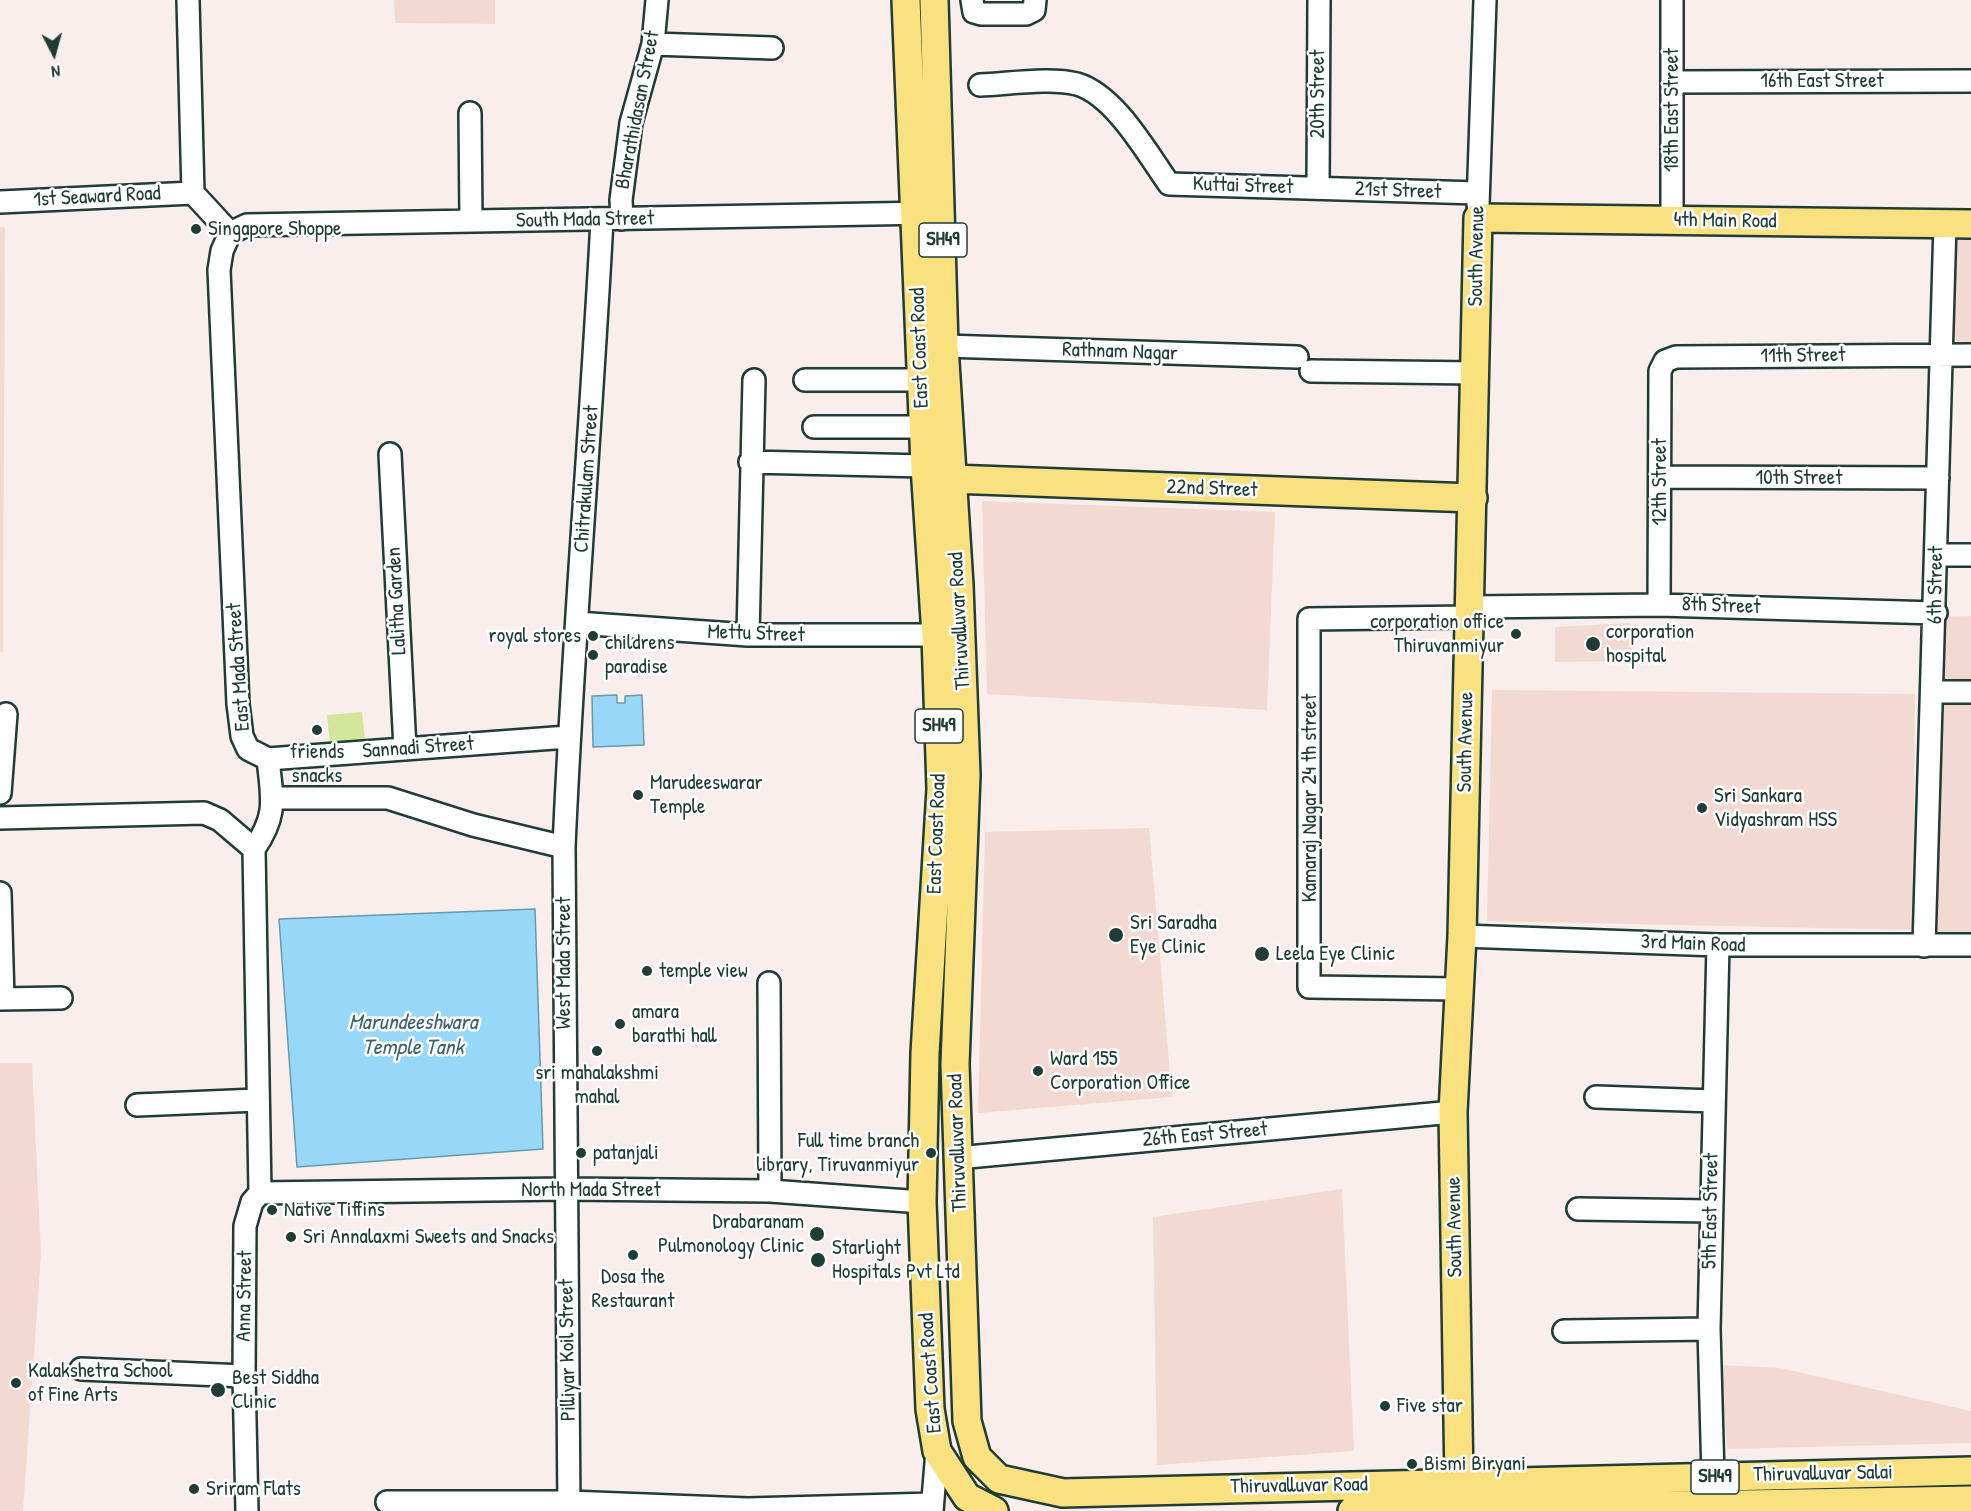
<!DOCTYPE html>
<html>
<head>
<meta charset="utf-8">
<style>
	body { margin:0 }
	#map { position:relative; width:1971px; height:1511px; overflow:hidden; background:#f9eeeb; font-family:"Patrick Hand",sans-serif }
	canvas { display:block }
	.north { position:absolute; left:24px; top:24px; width:60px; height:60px; -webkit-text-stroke:4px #fff; paint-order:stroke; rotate:174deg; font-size:16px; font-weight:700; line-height:24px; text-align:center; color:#1f3d34 }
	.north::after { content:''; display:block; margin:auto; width:21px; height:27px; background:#1f3d34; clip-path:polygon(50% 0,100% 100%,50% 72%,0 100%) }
</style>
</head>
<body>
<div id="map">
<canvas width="1971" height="1511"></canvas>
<div class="north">N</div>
</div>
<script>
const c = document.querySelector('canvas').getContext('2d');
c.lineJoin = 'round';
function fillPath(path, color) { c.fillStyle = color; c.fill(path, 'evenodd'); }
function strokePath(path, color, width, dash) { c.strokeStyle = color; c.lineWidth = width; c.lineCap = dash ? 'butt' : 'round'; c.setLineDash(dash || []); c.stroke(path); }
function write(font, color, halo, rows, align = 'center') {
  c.font = font + ' "Patrick Hand",sans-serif'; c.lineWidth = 5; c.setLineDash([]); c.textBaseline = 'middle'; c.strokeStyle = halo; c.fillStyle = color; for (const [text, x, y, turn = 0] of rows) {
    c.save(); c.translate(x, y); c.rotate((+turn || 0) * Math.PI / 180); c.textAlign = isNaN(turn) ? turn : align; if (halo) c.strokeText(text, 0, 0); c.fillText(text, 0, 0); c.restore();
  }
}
const built = new Path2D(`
	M 394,0 L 495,0 L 495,24 L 395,23 Z
	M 1971,223 L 1971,355 L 1942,354 L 1945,224 Z
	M 0,227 L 5,227 L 3,652 L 0,652 Z
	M 982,501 L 1275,512 L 1267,710 L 987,694 Z
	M 1971,616 L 1971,940 L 1929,942 L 1937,617 Z
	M 1630,623 L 1632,661 L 1555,662 L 1555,627 Z
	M 1492,690 L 1915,694 L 1913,930 L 1487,921 Z
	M 1149,828 L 1172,1097 L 978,1113 L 985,832 Z
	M 0,1063 L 32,1063 L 41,1254 L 23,1511 L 0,1511 Z
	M 1342,1189 L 1354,1451 L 1157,1465 L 1153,1217 Z
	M 1721,1365 L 1780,1368 L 1971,1411 L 1971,1443 L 1727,1449 Z`);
const green = new Path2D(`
	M 362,712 L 365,740 L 330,744 L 327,715 Z`);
const water = new Path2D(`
	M 617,695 L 617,703 L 625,703 L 625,696 L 642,695 L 644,745 L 593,747 L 592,696 Z
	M 535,909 L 543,1149 L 297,1167 L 279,919 Z`);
const minor = new Path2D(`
	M 188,0 L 193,193 L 230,233
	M 972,0 L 974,12 L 981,14 L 1026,14 L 1034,10 L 1035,0
	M 1672,0 L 1672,220
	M 653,44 L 772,48
	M 1672,82 L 1971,81
	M 980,85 C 1008,84 1050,77 1077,84 C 1115,95 1147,153 1169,184 L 1478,193
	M 470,113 L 471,221
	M 1318,188 L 1319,0
	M 0,202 L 193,193
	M 1478,205 L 1485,0
	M 622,219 L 621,200 L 631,123 L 653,44 L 657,0
	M 230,233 L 222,251 L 219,270 L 238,704 L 242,736 L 248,749 L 268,759 C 272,799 278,814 254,849 L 260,1193
	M 230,233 L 247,225 L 929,213
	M 944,346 L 1297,357
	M 1311,371 L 1476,373
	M 805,380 L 922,380
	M 814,427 L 923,427
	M 390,454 L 405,749
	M 750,462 L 925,466
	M 1661,477 L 1938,478
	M 1937,555 L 1971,555
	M 1659,605 L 1660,371 L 1665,361 L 1676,357 L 1971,355
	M 1470,607 L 1659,605 L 1936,613
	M 577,623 L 748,635 L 936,635
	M 748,635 L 754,380
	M 1933,692 L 1971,692
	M 268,759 L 568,737
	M 0,793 L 6,714
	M 272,798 L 388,798 L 473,825 L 564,847
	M 0,818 L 204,813 L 220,820 L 254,849
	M 0,893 L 3,999
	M 1462,936 L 1718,945 L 1971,945
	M 1924,946 L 1945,224
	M 769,983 L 770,1191
	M 1459,989 L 1309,987 L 1309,619 L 1469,617
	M 0,999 L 61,998
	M 1596,1097 L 1714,1101
	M 137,1105 L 257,1100
	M 957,1158 L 1453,1112
	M 260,1193 L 566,1189 L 770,1191 L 922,1202
	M 1578,1209 L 1711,1211
	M 1564,1331 L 1709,1329
	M 81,1369 L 244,1376
	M 1713,1477 L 1709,1329 L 1718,945
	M 387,1502 L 569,1502 L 748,1509 L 932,1504
	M 247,1511 L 244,1376 L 245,1226 L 252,1202 L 260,1193
	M 569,1511 L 564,847 C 573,638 591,429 602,220
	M 932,1511 L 937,1451`);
const major = new Path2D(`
	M 906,0 L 925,466 L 936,635 L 941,789 L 925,1053 L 922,1202 L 930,1409 L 937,1451 L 967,1497 L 994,1511
	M 934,0 L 944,346 L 959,585 L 966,775 L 955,1064 L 967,1421 L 977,1457 L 999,1479 L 1063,1493 L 1971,1471
	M 951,479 L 1473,498
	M 1459,1483 L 1453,1112 L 1462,936 L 1478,218 L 1971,224
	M 1352,1511 L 1971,1500`);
const markers = [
	[196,229,6,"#1f3d34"],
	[1516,634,6,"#1f3d34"],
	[593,636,6,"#1f3d34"],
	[1593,644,8,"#1f3d34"],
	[593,655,6,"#1f3d34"],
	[317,730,6,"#1f3d34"],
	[638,795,6,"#1f3d34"],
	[1702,808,6,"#1f3d34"],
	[1116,935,8,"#1f3d34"],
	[1262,954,8,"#1f3d34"],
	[647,971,6,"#1f3d34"],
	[620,1024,6,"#1f3d34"],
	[597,1051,6,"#1f3d34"],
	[1038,1071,6,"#1f3d34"],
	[581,1153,6,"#1f3d34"],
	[931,1153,6,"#1f3d34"],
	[272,1210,6,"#1f3d34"],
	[817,1234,8,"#1f3d34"],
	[291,1237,6,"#1f3d34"],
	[633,1255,6,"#1f3d34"],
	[818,1260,8,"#1f3d34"],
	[16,1383,6,"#1f3d34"],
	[218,1390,8,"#1f3d34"],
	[1385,1406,6,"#1f3d34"],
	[1412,1464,6,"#1f3d34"],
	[194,1489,6,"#1f3d34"]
];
const shields = [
	[943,240,48],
	[939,726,48],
	[1715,1477,48]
];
const shieldNames = [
	["SH49",943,240],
	["SH49",939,726],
	["SH49",1715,1477]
];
const streetNames = [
	["16th East Street",1822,81],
	["20th Street",1318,94,-90],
	["Bharathidasan Street",638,110,-79],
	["18th East Street",1672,110,-90],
	["Kuttai Street",1243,186,2],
	["21st Street",1398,191,2],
	["1st Seaward Road",97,197,-3],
	["South Mada Street",585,220,-1],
	["4th Main Road",1725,221,1],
	["South Avenue",1477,256,-89],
	["East Coast Road",920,348,-92],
	["Rathnam Nagar",1120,352,2],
	["11th Street",1803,356,-1],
	["10th Street",1799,478],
	["Chitrakulam Street",587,479,-86],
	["12th Street",1660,482,-90],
	["22nd Street",1212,489,2],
	["6th Street",1936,585,-89],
	["Lalitha Garden",397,601,-93],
	["8th Street",1721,606,2],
	["Thiruvalluvar Road",960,621,-93],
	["Mettu Street",756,634,2],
	["East Mada Street",239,667,-94],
	["South Avenue",1466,742,-89],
	["Sannadi Street",418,748,-4],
	["Kamaraj Nagar 24 th street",1310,798,-90],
	["East Coast Road",937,834,-88],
	["3rd Main Road",1693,944,2],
	["West Mada Street",564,963,-90],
	["26th East Street",1205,1135,-5],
	["Thiruvalluvar Road",958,1143,-92],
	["North Mada Street",591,1190],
	["5th East Street",1711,1211,-89],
	["South Avenue",1455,1227,-91],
	["Anna Street",245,1296,-89],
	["Pilliyar Koil Street",568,1350,-91],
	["East Coast Road",931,1373,-94],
	["Thiruvalluvar Salai",1823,1474,-1],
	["Thiruvalluvar Road",1299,1486,-1]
];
const poiNames = [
	["Singapore Shoppe",208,229],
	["corporation office",1504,622,"right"],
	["Thiruvanmiyur",1504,646,"right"],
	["corporation",1606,632],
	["hospital",1606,656],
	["royal stores",581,636,"right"],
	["childrens",605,643],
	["paradise",605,667],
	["friends",317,752,"center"],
	["snacks",317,776,"center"],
	["Marudeeswarar",650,783],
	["Temple",650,807],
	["Sri Sankara",1714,796],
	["Vidyashram HSS",1714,820],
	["Sri Saradha",1130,923],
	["Eye Clinic",1130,947],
	["Leela Eye Clinic",1276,954],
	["temple view",659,971],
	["amara",632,1012],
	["barathi hall",632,1036],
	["Ward 155",1050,1059],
	["Corporation Office",1050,1083],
	["sri mahalakshmi",597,1073,"center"],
	["mahal",597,1097,"center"],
	["Full time branch",919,1141,"right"],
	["library, Tiruvanmiyur",919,1165,"right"],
	["patanjali",593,1153],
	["Native Tiffins",284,1210],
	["Drabaranam",804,1222,"right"],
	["Pulmonology Clinic",804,1246,"right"],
	["Sri Annalaxmi Sweets and Snacks",303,1237],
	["Starlight",832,1248],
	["Hospitals Pvt Ltd",832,1272],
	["Dosa the",633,1277,"center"],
	["Restaurant",633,1301,"center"],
	["Kalakshetra School",28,1371],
	["of Fine Arts",28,1395],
	["Best Siddha",232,1378],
	["Clinic",232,1402],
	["Five star",1397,1406],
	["Bismi Biryani",1424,1464],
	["Sriram Flats",206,1489]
];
const waterNames = [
	["Marundeeshwara",413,1023],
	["Temple Tank",413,1048]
];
fillPath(built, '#f2dad2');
fillPath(green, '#d4e69a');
fillPath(water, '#97d8f8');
strokePath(water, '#679aaa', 1.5);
strokePath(minor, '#1f3d34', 26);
strokePath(major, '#1f3d34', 32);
strokePath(minor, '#fff', 21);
strokePath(major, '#fae180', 27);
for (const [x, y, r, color] of markers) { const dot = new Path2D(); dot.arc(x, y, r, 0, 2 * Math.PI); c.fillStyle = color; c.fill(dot); strokePath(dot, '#fff', 2); }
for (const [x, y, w] of shields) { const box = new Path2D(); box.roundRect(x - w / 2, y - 17, w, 34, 4.5); c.fillStyle = '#fff'; c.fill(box); strokePath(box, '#1f3d34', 1.5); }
write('bold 20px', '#1f3d34', null, shieldNames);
write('21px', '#1f3d34', '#fff', streetNames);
write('21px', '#1f3d34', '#fff', poiNames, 'left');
write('italic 22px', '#3d6465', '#fff', waterNames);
</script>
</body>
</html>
